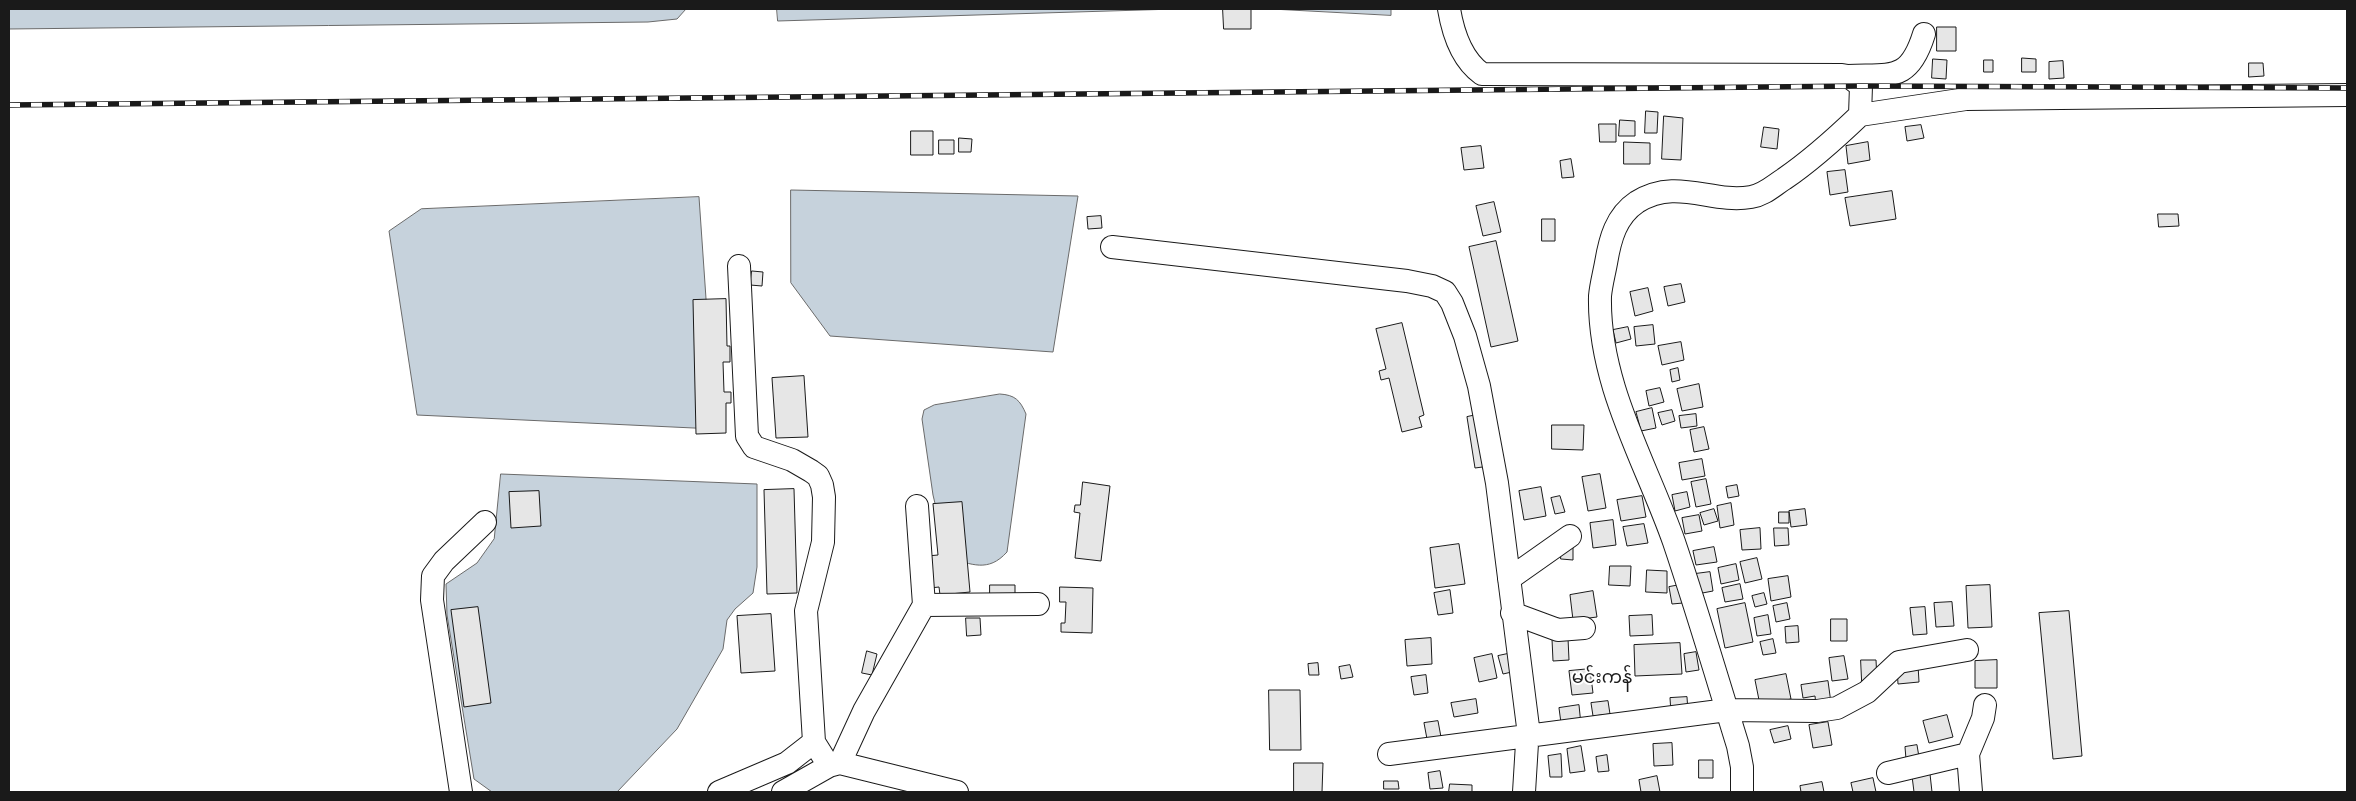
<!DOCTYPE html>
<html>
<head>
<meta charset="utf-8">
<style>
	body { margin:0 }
	#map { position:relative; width:2356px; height:801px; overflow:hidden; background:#fff; font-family:Raleway,sans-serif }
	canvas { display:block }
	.frame { position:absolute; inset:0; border:10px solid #1a1a1a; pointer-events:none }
</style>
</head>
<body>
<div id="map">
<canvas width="2356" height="801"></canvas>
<div class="frame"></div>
</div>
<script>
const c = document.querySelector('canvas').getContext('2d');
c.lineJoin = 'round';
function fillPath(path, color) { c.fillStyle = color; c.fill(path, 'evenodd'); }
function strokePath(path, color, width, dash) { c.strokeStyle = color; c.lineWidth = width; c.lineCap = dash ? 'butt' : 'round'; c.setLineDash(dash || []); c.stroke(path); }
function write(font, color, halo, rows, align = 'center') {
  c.font = font + ' Raleway,"Noto Sans Myanmar",sans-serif'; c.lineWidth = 4; c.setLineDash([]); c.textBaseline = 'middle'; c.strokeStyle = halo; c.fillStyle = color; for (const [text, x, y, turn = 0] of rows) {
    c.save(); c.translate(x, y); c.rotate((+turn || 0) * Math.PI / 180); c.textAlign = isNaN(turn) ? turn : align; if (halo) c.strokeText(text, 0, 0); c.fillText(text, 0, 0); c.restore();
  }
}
const water = new Path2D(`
	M 9,9 L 686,9 L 677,19 L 648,22 L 9,29 Z
	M 777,9 L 1175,9 L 778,21 Z
	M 1272,9 L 1391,9 L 1391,15 Z
	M 791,190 L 1078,196 L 1053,352 L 830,336 L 791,283 Z
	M 699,197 L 715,429 L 417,415 L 389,231 L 421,209 Z
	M 1000,394 C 1015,395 1020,400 1026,414 L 1007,552 C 988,573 972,564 948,558 L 933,495 L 922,419 L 924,410 L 934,405 Z
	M 501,474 L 757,484 L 757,567 L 753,593 L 735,609 L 727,620 L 723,649 L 677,729 L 617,792 L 492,792 L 474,779 L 447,615 L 446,584 L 477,563 L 494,539 Z`);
const building = new Path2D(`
	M 1223,9 L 1251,9 L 1251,29 L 1224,29 Z
	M 1937,27 L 1956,27 L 1956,51 L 1937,51 Z
	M 2022,58 L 2036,59 L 2036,72 L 2022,72 Z
	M 1933,59 L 1947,60 L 1946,79 L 1932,78 Z
	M 1984,60 L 1993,60 L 1993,72 L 1984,72 Z
	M 2063,61 L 2064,78 L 2049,79 L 2049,62 Z
	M 2249,63 L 2263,63 L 2264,76 L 2249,77 Z
	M 1646,111 L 1658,112 L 1657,133 L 1645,133 Z
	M 1664,116 L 1683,118 L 1681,160 L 1662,159 Z
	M 1620,120 L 1635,121 L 1635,136 L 1619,136 Z
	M 1599,124 L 1616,124 L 1616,142 L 1600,142 Z
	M 1921,125 L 1924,138 L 1907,141 L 1905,127 Z
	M 1764,127 L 1779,129 L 1777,149 L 1761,147 Z
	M 911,131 L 933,131 L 933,155 L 911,155 Z
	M 959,138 L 972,139 L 971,152 L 959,152 Z
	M 939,140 L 954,140 L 954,154 L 939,154 Z
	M 1624,142 L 1650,143 L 1650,164 L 1624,164 Z
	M 1868,142 L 1870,160 L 1848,164 L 1846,146 Z
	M 1481,146 L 1484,168 L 1464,170 L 1461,148 Z
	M 1571,159 L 1574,177 L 1562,178 L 1560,161 Z
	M 1845,170 L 1848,192 L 1830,195 L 1827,172 Z
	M 1892,191 L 1896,219 L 1850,226 L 1845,198 Z
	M 1494,202 L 1501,232 L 1483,236 L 1476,206 Z
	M 2158,214 L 2178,214 L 2179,226 L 2159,227 Z
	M 1101,216 L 1102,228 L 1088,229 L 1087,217 Z
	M 1542,219 L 1555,219 L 1555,241 L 1542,241 Z
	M 1496,241 L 1518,341 L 1491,347 L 1469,247 Z
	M 752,271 L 763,272 L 762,286 L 750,285 Z
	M 1681,284 L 1685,302 L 1668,306 L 1664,287 Z
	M 1648,288 L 1653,311 L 1635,316 L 1630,292 Z
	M 726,299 L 727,346 L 730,346 L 730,362 L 723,362 L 724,392 L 731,392 L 731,403 L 726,403 L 726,433 L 696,434 L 693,300 Z
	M 1402,323 L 1424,415 L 1419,417 L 1422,427 L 1402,432 L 1389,378 L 1381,380 L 1379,371 L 1386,369 L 1376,329 Z
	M 1653,325 L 1655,344 L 1636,346 L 1634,327 Z
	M 1628,327 L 1631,339 L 1616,343 L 1613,330 Z
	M 1681,342 L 1684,360 L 1662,365 L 1658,346 Z
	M 1678,368 L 1680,380 L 1672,382 L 1670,370 Z
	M 804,376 L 808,437 L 776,438 L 772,378 Z
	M 1699,384 L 1703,407 L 1682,411 L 1677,389 Z
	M 1660,388 L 1664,402 L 1649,406 L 1646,391 Z
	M 1652,408 L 1656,428 L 1641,431 L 1636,412 Z
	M 1672,410 L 1675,421 L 1662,425 L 1658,413 Z
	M 1481,414 L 1490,466 L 1475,468 L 1467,417 Z
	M 1696,414 L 1697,426 L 1681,428 L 1679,416 Z
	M 1552,425 L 1584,425 L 1583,450 L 1552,449 Z
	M 1704,427 L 1709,449 L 1694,452 L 1690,430 Z
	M 1702,459 L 1705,476 L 1682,480 L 1679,463 Z
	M 1600,474 L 1606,508 L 1588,511 L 1582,477 Z
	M 1706,479 L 1711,504 L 1696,507 L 1691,482 Z
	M 1083,482 L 1110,486 L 1101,561 L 1075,558 L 1080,513 L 1074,512 L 1075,505 L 1080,505 Z
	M 1737,485 L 1739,496 L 1728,498 L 1726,487 Z
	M 1541,487 L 1546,516 L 1524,520 L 1519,491 Z
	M 794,489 L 797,593 L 767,594 L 764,490 Z
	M 539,491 L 541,526 L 511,528 L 509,492 Z
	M 1687,492 L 1690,507 L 1675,511 L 1672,495 Z
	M 1560,496 L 1565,512 L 1555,514 L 1551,498 Z
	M 1642,496 L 1646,517 L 1621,521 L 1617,500 Z
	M 962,502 L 970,592 L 940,595 L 939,587 L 930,588 L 927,556 L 938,555 L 933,504 Z
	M 1731,503 L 1734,525 L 1720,528 L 1717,506 Z
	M 1714,509 L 1718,521 L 1704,525 L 1700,513 Z
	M 1805,509 L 1807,525 L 1791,527 L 1789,511 Z
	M 1779,512 L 1789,512 L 1789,523 L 1779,523 Z
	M 1699,515 L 1702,531 L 1685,534 L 1682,518 Z
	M 1613,520 L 1616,545 L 1593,548 L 1590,523 Z
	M 1644,524 L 1648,543 L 1627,546 L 1623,527 Z
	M 1760,528 L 1761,549 L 1742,550 L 1740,530 Z
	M 1774,528 L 1788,528 L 1789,545 L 1775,546 Z
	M 1459,544 L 1465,584 L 1435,588 L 1430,548 Z
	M 1561,546 L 1573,547 L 1573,560 L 1561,559 Z
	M 1714,547 L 1717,562 L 1696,565 L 1693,551 Z
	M 1757,558 L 1762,579 L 1745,583 L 1740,562 Z
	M 1736,564 L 1739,580 L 1721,584 L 1718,568 Z
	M 1610,566 L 1631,566 L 1630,586 L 1609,585 Z
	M 1647,570 L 1667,571 L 1667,593 L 1646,592 Z
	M 1710,572 L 1713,591 L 1697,594 L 1695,574 Z
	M 1788,576 L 1791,597 L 1771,601 L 1768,579 Z
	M 1740,584 L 1743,599 L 1725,602 L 1722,588 Z
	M 990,585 L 1015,585 L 1015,597 L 990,597 Z
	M 1680,585 L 1683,603 L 1672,604 L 1669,587 Z
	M 1990,585 L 1992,627 L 1968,628 L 1966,586 Z
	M 1060,587 L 1093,588 L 1092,633 L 1061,632 L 1061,623 L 1065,623 L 1066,602 L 1060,602 Z
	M 1450,590 L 1453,613 L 1438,615 L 1434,593 Z
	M 1593,591 L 1597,617 L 1573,620 L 1570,595 Z
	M 1764,593 L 1767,604 L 1755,607 L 1752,596 Z
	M 1952,602 L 1954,626 L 1936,627 L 1934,603 Z
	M 1745,603 L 1753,642 L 1725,648 L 1717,609 Z
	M 1787,603 L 1790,619 L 1776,622 L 1773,606 Z
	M 478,607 L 491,703 L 464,707 L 451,610 Z
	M 1925,607 L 1927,634 L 1913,635 L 1910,608 Z
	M 2069,611 L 2082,756 L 2053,759 L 2039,613 Z
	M 771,614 L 775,671 L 741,673 L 737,616 Z
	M 1652,615 L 1653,635 L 1630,636 L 1629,616 Z
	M 1768,615 L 1771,634 L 1757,636 L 1754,618 Z
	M 966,618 L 980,618 L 981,635 L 967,636 Z
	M 1831,619 L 1847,619 L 1847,641 L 1831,641 Z
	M 1798,626 L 1799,642 L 1786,643 L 1785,627 Z
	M 1431,638 L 1432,664 L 1407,666 L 1405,640 Z
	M 1568,638 L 1569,660 L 1553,661 L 1552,639 Z
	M 1773,639 L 1776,653 L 1763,655 L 1760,642 Z
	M 1680,643 L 1682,674 L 1635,676 L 1634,645 Z
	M 867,651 L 877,654 L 872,675 L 862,673 Z
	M 1696,652 L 1699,670 L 1686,672 L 1684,654 Z
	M 1512,653 L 1516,671 L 1503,674 L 1498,656 Z
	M 1492,654 L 1497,678 L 1479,682 L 1474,658 Z
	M 1844,656 L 1848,679 L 1832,681 L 1829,658 Z
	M 1861,660 L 1876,660 L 1877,680 L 1862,681 Z
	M 1997,660 L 1997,688 L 1975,688 L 1975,661 Z
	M 1318,663 L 1319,675 L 1309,675 L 1308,664 Z
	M 1350,665 L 1353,677 L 1341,679 L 1339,667 Z
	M 1918,665 L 1919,682 L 1898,684 L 1897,667 Z
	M 1590,669 L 1593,693 L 1572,695 L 1569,671 Z
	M 1786,674 L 1791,699 L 1760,705 L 1755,680 Z
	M 1426,675 L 1428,693 L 1414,695 L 1411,677 Z
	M 1828,681 L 1831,703 L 1816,706 L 1815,696 L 1803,698 L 1801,685 Z
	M 1269,690 L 1300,690 L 1301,750 L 1270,750 Z
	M 1687,697 L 1688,712 L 1671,713 L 1670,698 Z
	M 1476,699 L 1478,713 L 1454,717 L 1451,703 Z
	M 1608,701 L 1610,714 L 1593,716 L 1591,703 Z
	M 1579,705 L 1581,725 L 1561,723 L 1559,708 Z
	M 1947,715 L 1953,737 L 1929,743 L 1923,721 Z
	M 1438,721 L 1441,737 L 1427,739 L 1424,723 Z
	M 1828,722 L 1832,745 L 1813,748 L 1809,725 Z
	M 1788,726 L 1791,739 L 1774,743 L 1770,730 Z
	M 1672,743 L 1673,765 L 1654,766 L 1653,744 Z
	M 1917,745 L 1919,757 L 1906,759 L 1905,747 Z
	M 1581,746 L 1585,771 L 1570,773 L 1567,749 Z
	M 1561,754 L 1562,777 L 1550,777 L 1548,756 Z
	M 1607,755 L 1609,771 L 1598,772 L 1596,757 Z
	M 1699,760 L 1713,760 L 1713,778 L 1699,778 Z
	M 1294,763 L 1323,763 L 1322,792 L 1294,792 Z
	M 1440,771 L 1443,788 L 1430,789 L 1428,773 Z
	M 1930,774 L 1932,792 L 1914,792 L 1912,776 Z
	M 1657,776 L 1660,792 L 1641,792 L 1639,780 Z
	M 1873,778 L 1876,792 L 1853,792 L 1851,783 Z
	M 1384,781 L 1398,781 L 1399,789 L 1384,789 Z
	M 1822,782 L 1824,792 L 1801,792 L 1800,786 Z
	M 1450,784 L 1472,785 L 1472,792 L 1449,792 Z`);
const minor = new Path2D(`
	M 1449,9 C 1453,33 1461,59 1482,74 L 1842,75 L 1848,76 L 1861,86 L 1860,115 L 1966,99 L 2347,95
	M 1848,76 C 1892,74 1909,82 1924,34
	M 1112,247 L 1407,281 L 1432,286 L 1445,292 L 1452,303 L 1465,336 L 1479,386 L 1497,483 L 1528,727 L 1524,792
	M 739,266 L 747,436 L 754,447 L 792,460 L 811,471 L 818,476 L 822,485 L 824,497 L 823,542 L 806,611 L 814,742 L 829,766
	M 1509,579 L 1570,536
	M 924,605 L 1038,604
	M 1512,613 L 1558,630 L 1584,628
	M 1389,754 L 1727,710 L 1817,711 L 1837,708 L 1867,692 L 1899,662 L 1967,650
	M 840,763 L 864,711 L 924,605 L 917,506
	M 1888,773 L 1968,754
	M 461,792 L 432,600 L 433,576 L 444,561 L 485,522
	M 719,792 L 787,763 L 814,742
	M 783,792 L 829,766 L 840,763 L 957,792
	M 1742,792 L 1742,767 L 1738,746 C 1717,678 1697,610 1674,542 C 1646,462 1598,384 1600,296 C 1601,285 1604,274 1606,263 C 1610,239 1616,216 1637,202 C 1677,177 1711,204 1751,197 C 1764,195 1773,186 1784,179 C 1812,160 1836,138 1860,115
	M 1971,792 L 1968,754 L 1983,718 L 1985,705`);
const rail = new Path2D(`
	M 9,105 L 1861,86 L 2347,88`);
const quarterNames = [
	["မင်းကန်",1602,678]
];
fillPath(water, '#c6d2dc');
strokePath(water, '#6a6a6a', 1);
fillPath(building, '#e6e6e6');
strokePath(building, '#1a1a1a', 1);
strokePath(minor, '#1a1a1a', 24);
strokePath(minor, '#fff', 22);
strokePath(rail, '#1a1a1a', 5.5);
strokePath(rail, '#fff', 4, [11]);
write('18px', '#1a1a1a', '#fff', quarterNames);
</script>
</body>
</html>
